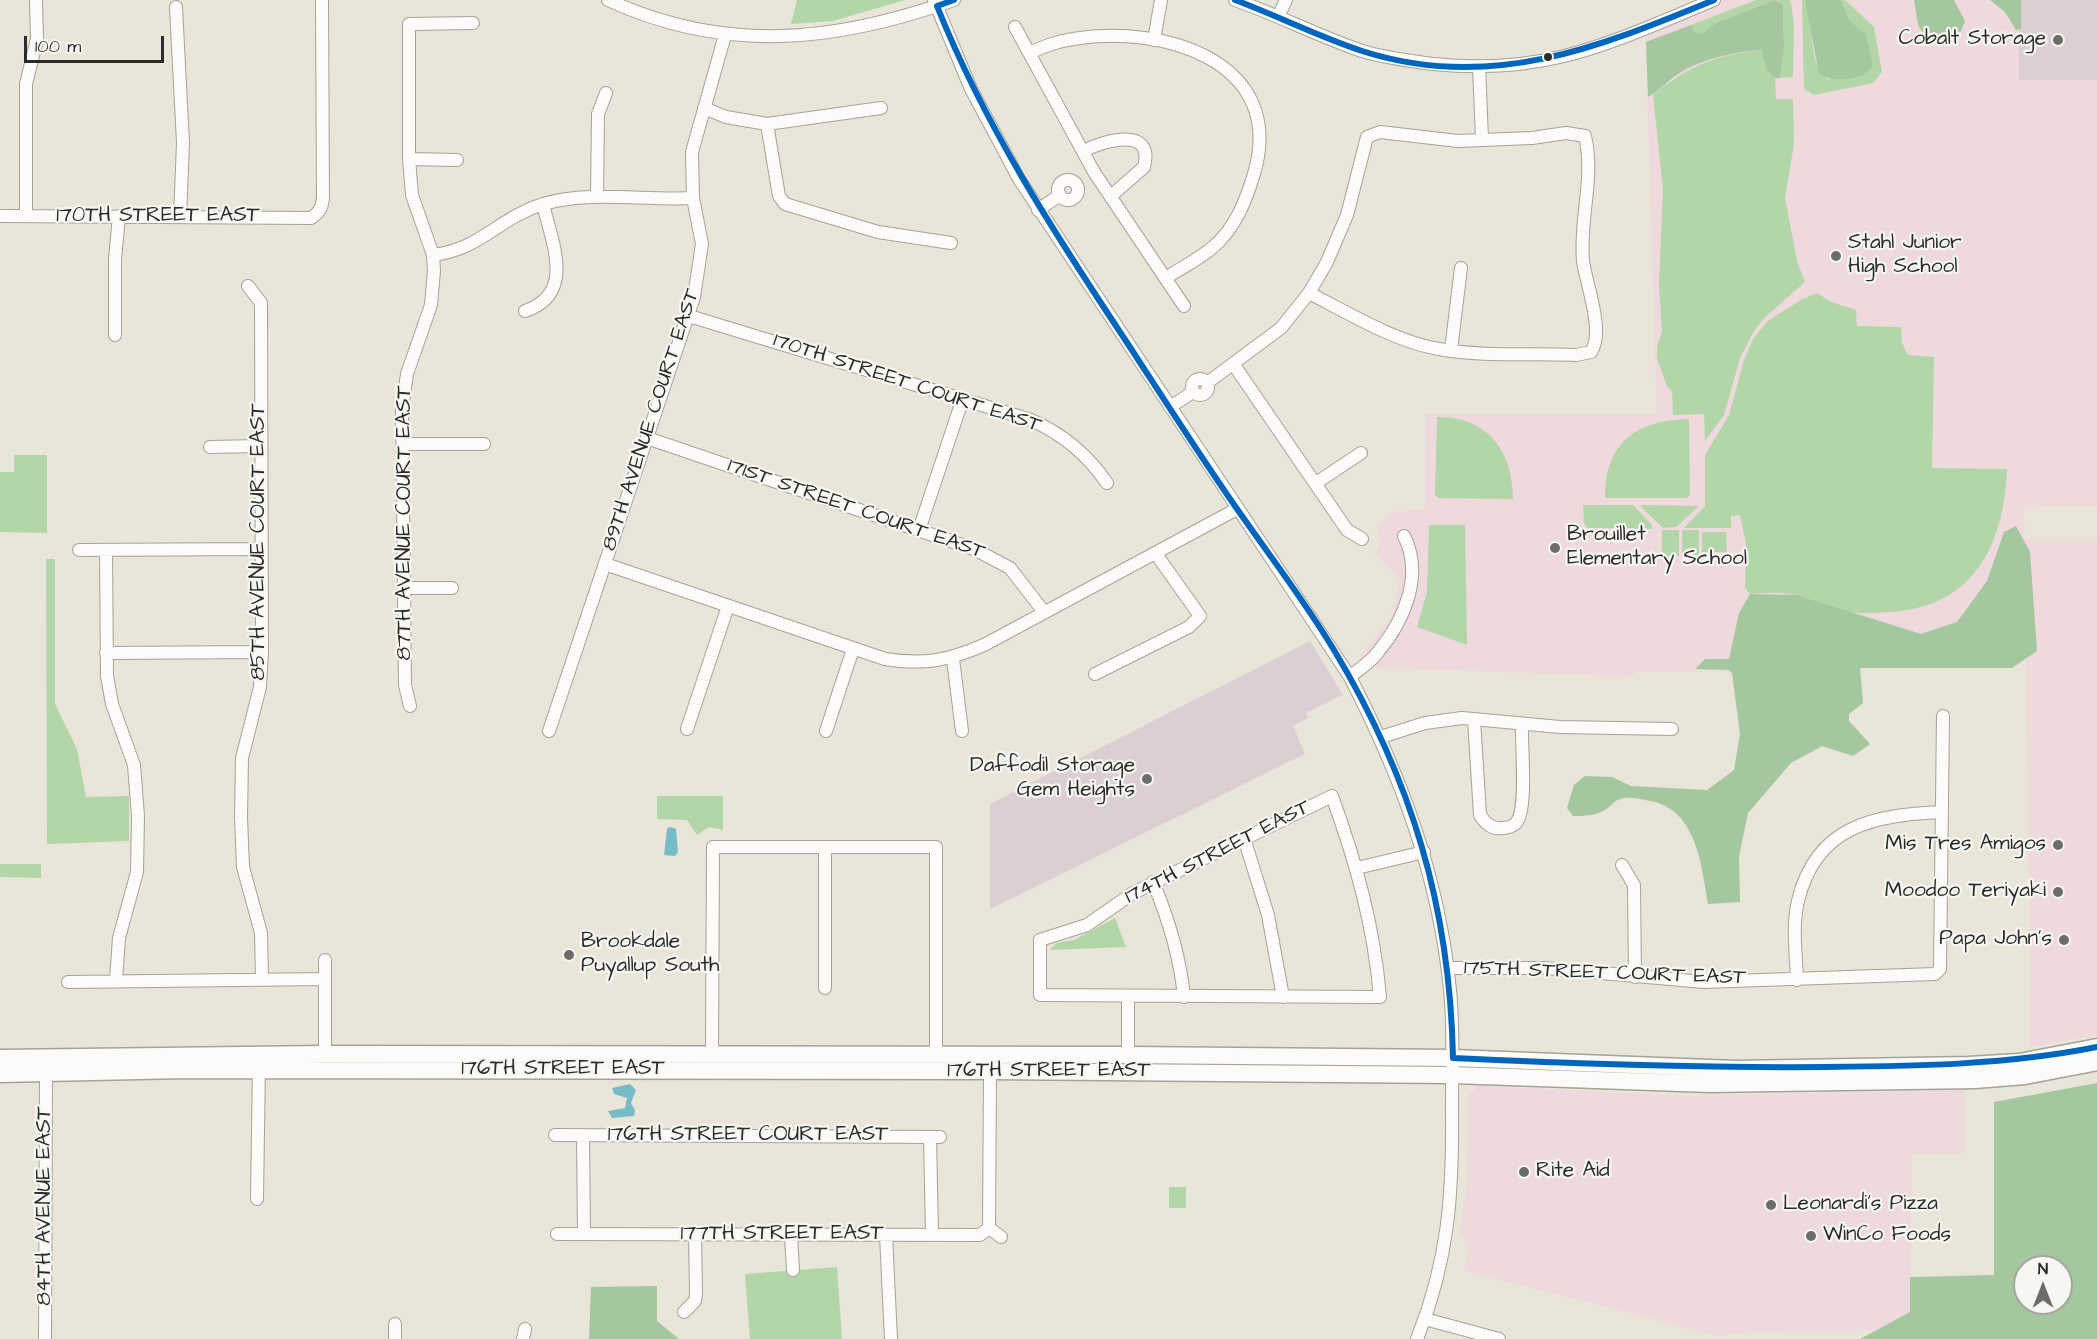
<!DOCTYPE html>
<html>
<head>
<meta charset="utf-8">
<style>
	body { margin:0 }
	#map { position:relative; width:2097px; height:1339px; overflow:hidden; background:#e9e5d8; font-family:"Architects Daughter",sans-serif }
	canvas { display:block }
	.north { position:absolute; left:2013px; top:1255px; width:60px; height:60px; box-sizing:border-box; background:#f6f6f2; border:2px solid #a5a5a2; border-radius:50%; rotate:0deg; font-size:16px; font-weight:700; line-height:24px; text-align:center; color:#2b2b2b }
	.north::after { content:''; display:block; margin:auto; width:21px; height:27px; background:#6e6c68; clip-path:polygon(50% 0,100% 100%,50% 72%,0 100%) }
	.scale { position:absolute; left:24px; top:36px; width:140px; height:27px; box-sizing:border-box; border:3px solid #2b2b2b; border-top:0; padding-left:8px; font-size:18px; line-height:21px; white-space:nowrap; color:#2b2b2b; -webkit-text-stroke:4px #f6f6f2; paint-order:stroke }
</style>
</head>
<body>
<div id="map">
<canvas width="2097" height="1339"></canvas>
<div class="north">N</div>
<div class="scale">100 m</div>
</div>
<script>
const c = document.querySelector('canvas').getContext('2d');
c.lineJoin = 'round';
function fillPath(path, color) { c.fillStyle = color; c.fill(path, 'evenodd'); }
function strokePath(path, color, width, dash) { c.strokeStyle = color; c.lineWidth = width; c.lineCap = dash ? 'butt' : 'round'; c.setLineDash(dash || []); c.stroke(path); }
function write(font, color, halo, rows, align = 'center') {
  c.font = font + ' "Architects Daughter",sans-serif'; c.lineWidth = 4.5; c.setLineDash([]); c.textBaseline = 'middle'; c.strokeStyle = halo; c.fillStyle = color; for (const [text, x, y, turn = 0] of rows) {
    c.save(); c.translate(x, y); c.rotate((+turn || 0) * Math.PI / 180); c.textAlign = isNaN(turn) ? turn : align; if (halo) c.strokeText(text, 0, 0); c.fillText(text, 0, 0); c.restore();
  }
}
const built = new Path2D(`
	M 1714,0 L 2019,0 L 2019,80 L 2097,80 L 2097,506 L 2023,507 L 2025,539 L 2097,539 L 2097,1035 L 2031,1047 L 2026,658 L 1732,671 L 1636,672 L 1631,676 L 1380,668 L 1360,657 L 1393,614 L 1400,580 L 1375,553 L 1381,542 L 1377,526 L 1394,512 L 1425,510 L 1425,414 L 1657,414 L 1646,42 L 1642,31 Z
	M 1478,1086 L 1694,1096 L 1965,1090 L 1965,1153 L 1912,1154 L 1910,1312 L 1874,1331 L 1751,1332 L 1718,1336 L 1464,1270 L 1470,1245 L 1460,1232 L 1467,1183 L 1468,1096 Z`);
const industrial = new Path2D(`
	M 2019,0 L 2097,0 L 2097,80 L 2019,80 Z
	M 1310,641 L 1343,695 L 1306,713 L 1308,718 L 1293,726 L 1305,754 L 990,909 L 990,804 Z`);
const green = new Path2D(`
	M 797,0 L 905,0 L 833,21 L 791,24 Z
	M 1756,0 L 1775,0 L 1716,23 L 1702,35 L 1695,32 L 1691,25 Z
	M 1777,0 L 1789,0 L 1791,3 L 1794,25 L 1793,77 L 1780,78 L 1784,48 L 1783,4 Z
	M 1802,0 L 1805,0 C 1816,25 1806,65 1829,80 L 1850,21 L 1841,0 L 1845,0 L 1874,27 L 1882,72 L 1873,83 L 1814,95 L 1804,89 Z
	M 1763,50 L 1766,69 L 1775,78 L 1776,99 L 1793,99 L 1794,144 L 1785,198 L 1797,261 L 1805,282 L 1763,319 L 1754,331 L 1740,358 L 1724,415 L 1705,441 L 1704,414 L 1673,415 L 1672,391 L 1667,386 L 1657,359 L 1657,346 L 1662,332 L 1659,284 L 1663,189 L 1653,95 C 1690,65 1715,55 1763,50 Z
	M 1817,293 L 1831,302 L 1856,310 L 1857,326 L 1901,327 L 1902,343 L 1908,355 L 1934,357 L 1932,468 L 2007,469 C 2004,546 1973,608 1889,612 C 1874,613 1857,614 1843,611 C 1827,607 1812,598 1796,595 C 1781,592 1766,593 1750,594 L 1745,588 L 1746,544 L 1740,515 L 1731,516 L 1731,528 L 1684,528 L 1705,506 L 1705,455 L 1729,415 L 1744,360 L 1753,339 L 1769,320 L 1801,300 Z
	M 1437,417 C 1487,416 1513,451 1513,499 L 1438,498 L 1435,495 Z
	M 1689,419 L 1690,495 L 1687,498 L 1605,498 C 1605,442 1636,420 1689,419 Z
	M 14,455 L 47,455 L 47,533 L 0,532 L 0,472 L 14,472 Z
	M 1583,505 L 1633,505 L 1652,525 L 1652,529 L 1587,528 L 1584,523 Z
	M 1640,506 L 1641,505 L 1699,506 L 1676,527 L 1663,528 Z
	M 1429,525 L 1465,525 L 1467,645 L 1417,627 L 1427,592 Z
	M 1662,530 L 1679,530 L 1679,556 L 1662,556 Z
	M 1682,530 L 1699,530 L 1699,556 L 1682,556 Z
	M 1702,532 L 1726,532 L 1727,552 L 1702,552 Z
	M 46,559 L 55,559 L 55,704 L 77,749 L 86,797 L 129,796 L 129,841 L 47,844 Z
	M 657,796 L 723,796 L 723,830 L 709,827 L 697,835 L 687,820 L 657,819 Z
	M 0,864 L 41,864 L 41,878 L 0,877 Z
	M 1115,918 L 1126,947 L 1049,950 L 1057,943 L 1074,940 Z
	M 1169,1187 L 1186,1187 L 1186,1208 L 1169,1208 Z
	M 837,1267 L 842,1339 L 750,1339 L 745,1274 Z`);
const forest = new Path2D(`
	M 1775,0 L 1783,4 L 1784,48 L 1780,78 L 1775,78 L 1766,69 L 1762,50 C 1735,52 1705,58 1681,72 C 1669,79 1660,91 1648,97 L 1646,42 L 1691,25 L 1695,32 L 1702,34 L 1716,23 Z
	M 1805,0 L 1841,0 L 1850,21 L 1866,35 L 1873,66 C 1863,81 1833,83 1819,74 Z
	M 1914,0 L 1954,0 L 1965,21 L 1961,31 L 1937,39 L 1925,37 L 1918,25 Z
	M 1990,0 L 2021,0 L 2021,29 L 2016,30 L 2005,12 Z
	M 2016,526 L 2030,552 L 2037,651 L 2012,668 L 1860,668 L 1863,703 L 1849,714 L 1849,721 L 1870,744 L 1853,756 L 1822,746 L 1791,763 L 1748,813 L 1739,857 L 1740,902 L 1708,904 C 1701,862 1696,806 1645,800 C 1637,798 1626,796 1618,800 C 1614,801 1611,806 1608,808 C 1597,816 1585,816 1573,816 L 1567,808 L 1574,785 L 1585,776 L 1612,777 L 1631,786 L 1707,790 L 1734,770 L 1740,734 L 1732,673 L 1728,670 L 1695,669 L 1705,659 L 1729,659 L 1739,613 L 1750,594 L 1797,595 L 1921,634 L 1957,622 L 1987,581 L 2004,532 Z
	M 2097,1083 L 2097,1339 L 1860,1339 L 1910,1312 L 1910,1277 L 1994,1275 L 1994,1102 ZM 2025,1267 L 2061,1267 L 2061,1303 L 2025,1303 Z
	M 657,1286 L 657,1321 L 679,1339 L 589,1339 L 591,1287 Z`);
const water = new Path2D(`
	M 670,827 L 676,829 L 678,852 L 675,856 L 664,855 L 667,829 Z
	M 630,1084 L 636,1090 L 631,1103 L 635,1110 L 634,1116 L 612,1118 L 608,1111 L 625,1108 L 627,1098 L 614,1094 L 612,1088 Z`);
const minor = new Path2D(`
	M 608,0 C 725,54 836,42 954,0
	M 934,0 L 971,89 L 1019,179 L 1350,677 C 1401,776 1439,877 1450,990 C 1454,1029 1452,1068 1452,1108 C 1453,1193 1449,1259 1417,1339
	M 1235,0 C 1278,15 1318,36 1362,51 C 1385,58 1410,61 1433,64 C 1549,76 1611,42 1714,0
	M 176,7 L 183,143 L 180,217
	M 1278,17 L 1286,0
	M 1015,27 L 1094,172 L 1184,306
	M 1154,40 L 1161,0
	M 1029,53 C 1043,47 1057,41 1073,39 C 1162,24 1290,61 1253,177 C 1245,203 1234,230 1212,248 C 1199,259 1181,268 1166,278
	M 1479,66 L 1482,139
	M 704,108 L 726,117 L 767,124 L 881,108
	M 767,124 L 779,196 L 785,204 L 878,232 L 951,243
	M 1083,151 C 1103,141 1155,125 1144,167 L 1111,196
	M 409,159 L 457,160
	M1058 190a10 10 0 1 1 20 0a10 10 0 1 1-20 0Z
	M 597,196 L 598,114 L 606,93
	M 1038,210 L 1060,195
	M 0,216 L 311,218 C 319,213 322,208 323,198 L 322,0
	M 26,216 L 26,84 L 37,39 L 36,0
	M 433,255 C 482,249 498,218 543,204 C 592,190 643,201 693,198
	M 248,286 L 261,303 L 262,652 L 260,687 L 242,758 L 241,817 L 243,867 L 261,933 L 262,979
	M 525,311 C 576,294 552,243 543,204
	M 689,316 L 1031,420 C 1063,434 1087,454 1107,483
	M 115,335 L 115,259 L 119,216
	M 1451,350 L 1461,268
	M 1234,365 L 1347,530 L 1362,539
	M1192 387a8 8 0 1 1 16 0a8 8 0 1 1-16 0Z
	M 1207,383 L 1281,328 L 1309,293 L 1327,262 L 1347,215 L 1367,137 L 1380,132 L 1458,141 L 1532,138 L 1566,133 L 1585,136 C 1595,178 1579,219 1583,261 C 1586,284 1605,332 1591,352 L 1576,355 C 1531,353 1484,357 1439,349 C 1396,342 1348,313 1309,293
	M 1170,407 L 1193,392
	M 647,438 L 974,549 L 1010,568 L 1044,612
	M 404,444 L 484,444
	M 210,447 L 261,446
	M 1316,483 L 1361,453
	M 919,530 L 962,401
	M 79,550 L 261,549
	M 106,550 L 107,676 L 112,704 L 134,765 L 138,816 L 137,872 L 119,938 L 116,980
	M 605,564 L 885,659 C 924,665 947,661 984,645 L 1237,509
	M 405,588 L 452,588
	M 106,653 L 262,652
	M 953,659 L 962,731
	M 1095,674 L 1189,627 L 1200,616 L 1156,554
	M 1350,677 C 1359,669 1371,662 1378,652 C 1404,621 1424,575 1404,536
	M 410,706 L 405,685 L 402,408 L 407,374 L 431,305 L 434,271 L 433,255 L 412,195 L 409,159 L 409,24 L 473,23
	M 1474,719 L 1480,815 C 1485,823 1492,830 1503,828 C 1507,828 1513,826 1516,823 C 1528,810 1521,744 1522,724
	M 687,729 L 728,606
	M 549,731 L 694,297 L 702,244 L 693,198 L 692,152 L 725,35
	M 826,731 L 853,649
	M 1381,737 L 1425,723 L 1462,718 L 1560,727 L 1672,729
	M 1332,796 C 1356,862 1374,926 1380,997 L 1040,995 L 1040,940 L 1087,925 L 1133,893 Z
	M 1244,838 L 1268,915 L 1283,997
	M 825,847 L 825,988
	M 1622,865 L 1634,885 L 1635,977
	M 1357,868 L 1424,852
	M 1153,882 C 1169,920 1180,956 1184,997
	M 1448,968 L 1545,968 L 1704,982 L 1935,974 L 1940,969 L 1943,716
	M 1797,980 C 1796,954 1792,926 1798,901 C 1816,825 1875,815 1942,812
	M 68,982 L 325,979
	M 325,1054 L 325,960
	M 712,1054 L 713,847 L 936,847 L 936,1055
	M 1128,1055 L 1128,997
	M 555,1135 L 940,1137
	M 583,1135 L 584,1234
	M 930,1137 L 932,1235
	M 257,1199 L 259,1064
	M 989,1228 L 990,1071
	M 989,1228 L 1001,1237
	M 557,1234 L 980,1235 L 989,1228
	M 886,1235 L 891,1339
	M 791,1236 L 793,1270
	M 684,1312 L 695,1301 L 696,1294 L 695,1234
	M 1425,1319 L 1499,1339
	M 45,1339 L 46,1073
	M 395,1339 L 395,1324
	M 523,1339 L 525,1329`);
const major = new Path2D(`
	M 0,1058 L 325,1054 L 1128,1055 L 1453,1058 L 1736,1069 L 1969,1065 L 2019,1062 L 2097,1047
	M 0,1074 L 184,1070 L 990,1071 L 1453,1075 L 1710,1084 L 1975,1080 L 2025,1076 L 2097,1062`);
const bus1 = new Path2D(`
	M 954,0 L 937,6 C 985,126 1053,231 1124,338 C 1158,390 1191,442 1226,493 C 1262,546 1302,596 1334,650 C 1412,780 1450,907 1453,1058 C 1577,1064 1701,1068 1826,1067 C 1917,1066 2007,1065 2097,1047
	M 1235,0 C 1278,16 1319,37 1362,51 C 1490,92 1597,48 1714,0`);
const markers = [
	[2058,40,6,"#6e6c68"],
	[1548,57,5,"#2b2b2b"],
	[1836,256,6,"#6e6c68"],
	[1555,548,6,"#6e6c68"],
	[1147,779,6,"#6e6c68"],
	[2058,845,6,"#6e6c68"],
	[2058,892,6,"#6e6c68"],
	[2064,940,6,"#6e6c68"],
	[569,955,6,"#6e6c68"],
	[1524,1172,6,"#6e6c68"],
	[1771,1205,6,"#6e6c68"],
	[1811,1236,6,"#6e6c68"]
];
const poiNames = [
	["Cobalt Storage",2046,40,"right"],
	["Stahl Junior",1848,244],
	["High School",1848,268],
	["Brouillet",1567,536],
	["Elementary School",1567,560],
	["Daffodil Storage",1135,767,"right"],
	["Gem Heights",1135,791,"right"],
	["Mis Tres Amigos",2046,845,"right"],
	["Moodoo Teriyaki",2046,892,"right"],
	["Papa John's",2052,940,"right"],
	["Brookdale",581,943],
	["Puyallup South",581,967],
	["Rite Aid",1536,1172],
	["Leonardi's Pizza",1783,1205],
	["WinCo Foods",1823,1236]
];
const streetNames = [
	["170TH STREET EAST",158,217],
	["170TH STREET COURT EAST",907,384,18],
	["89TH AVENUE COURT EAST",652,420,-72],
	["171ST STREET COURT EAST",856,510,19],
	["87TH AVENUE COURT EAST",406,523,-90],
	["85TH AVENUE COURT EAST",260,542,-90],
	["174TH STREET EAST",1218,853,-27],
	["175TH STREET COURT EAST",1605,974,2],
	["176TH STREET EAST",563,1070],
	["176TH STREET EAST",1049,1072],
	["176TH STREET COURT EAST",748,1136],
	["84TH AVENUE EAST",46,1206,-90],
	["177TH STREET EAST",782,1235]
];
fillPath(built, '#eed9dd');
fillPath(industrial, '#dbcfd3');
fillPath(green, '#b3d6a9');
fillPath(forest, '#a5c79f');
fillPath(water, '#75bcc9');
strokePath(minor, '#a4a29b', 14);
strokePath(major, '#a4a29b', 19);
strokePath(minor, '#fcfbf9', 12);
strokePath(major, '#fcfbf9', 16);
strokePath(bus1, '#0065bd', 6);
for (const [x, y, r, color] of markers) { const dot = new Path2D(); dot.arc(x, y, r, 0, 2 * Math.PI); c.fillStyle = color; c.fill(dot); strokePath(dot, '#f6f6f2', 2); }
write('21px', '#2b2b2b', '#f6f6f2', poiNames, 'left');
write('21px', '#2b2b2b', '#f6f6f2', streetNames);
</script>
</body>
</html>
